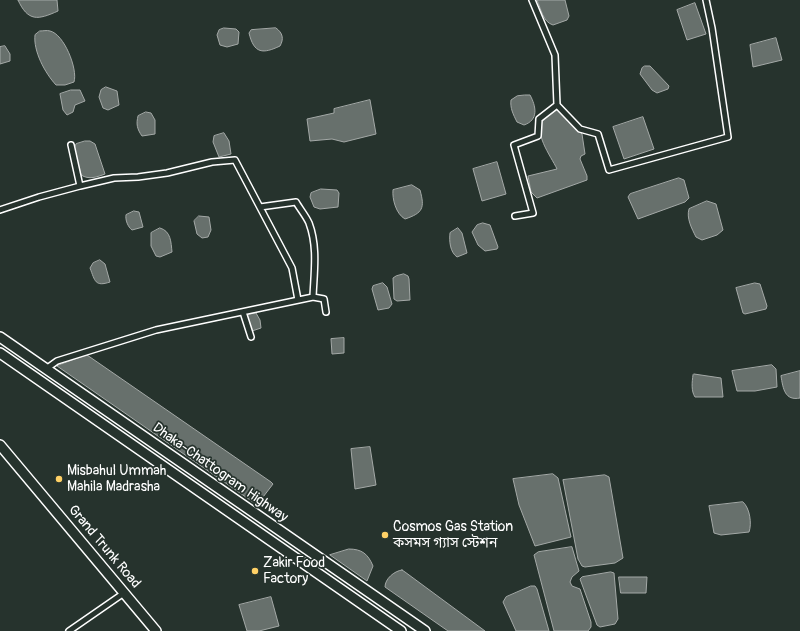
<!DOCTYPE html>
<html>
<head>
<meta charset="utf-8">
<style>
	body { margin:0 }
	canvas { display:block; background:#26332d }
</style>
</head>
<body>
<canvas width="800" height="631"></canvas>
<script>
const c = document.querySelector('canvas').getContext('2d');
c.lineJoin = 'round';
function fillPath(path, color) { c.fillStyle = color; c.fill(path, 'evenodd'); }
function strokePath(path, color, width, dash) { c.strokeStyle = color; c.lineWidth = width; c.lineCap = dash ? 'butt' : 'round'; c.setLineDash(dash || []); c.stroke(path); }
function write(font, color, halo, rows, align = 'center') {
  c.font = font + ' Pangolin,"Noto Sans Bengali",sans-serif'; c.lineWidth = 3.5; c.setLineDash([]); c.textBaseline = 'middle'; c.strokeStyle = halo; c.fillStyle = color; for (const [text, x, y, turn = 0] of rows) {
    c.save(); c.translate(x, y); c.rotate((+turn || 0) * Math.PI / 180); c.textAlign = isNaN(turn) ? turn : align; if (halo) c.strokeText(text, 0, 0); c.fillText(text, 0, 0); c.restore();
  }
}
const water = new Path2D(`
	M 18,0 L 57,0 L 58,11 C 38,20 28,22 18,0 Z
	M 537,0 L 565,0 L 569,16 L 567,20 L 553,25 C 543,22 541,9 537,0 Z
	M 695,3 L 706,34 L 687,40 L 677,10 Z
	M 224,28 L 236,29 L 239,32 L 238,44 L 227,47 L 220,45 L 217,35 L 219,30 Z
	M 276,28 C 283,33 284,39 280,46 C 263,54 254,54 249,33 L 251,30 Z
	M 40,31 C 43,31 47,30 50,31 C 64,34 78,69 74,82 L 65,85 L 56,85 C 45,73 33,51 35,35 Z
	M 776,38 L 782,60 L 753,67 L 750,45 Z
	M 5,46 L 10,54 L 10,61 L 0,64 L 0,47 Z
	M 645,66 L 650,66 L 669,86 L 668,89 L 657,93 L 652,90 L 640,74 L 642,68 Z
	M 106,87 L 117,91 L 119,105 L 108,110 L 103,108 L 99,97 L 101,90 Z
	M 71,90 L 80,90 L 85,101 L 75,105 L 73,112 L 67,115 L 63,110 L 60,94 Z
	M 525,95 L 530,95 C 536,106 539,120 524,125 L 517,122 C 513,114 510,108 511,100 L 517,96 Z
	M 370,100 L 376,134 L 344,142 L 332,139 L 310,141 L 307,119 L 334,113 L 334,109 Z
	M 558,109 L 582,134 L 585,154 L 581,156 L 580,159 L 587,176 L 587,180 L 537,198 L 531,192 L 528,176 L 557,169 C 551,156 531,131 545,118 C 548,115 554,112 558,109 Z
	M 146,112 L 151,113 L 155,120 L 155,134 L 142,136 C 137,129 136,124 138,116 Z
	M 643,117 L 654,149 L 624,159 L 613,127 Z
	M 224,133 L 229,141 L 231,154 L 219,157 L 213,142 L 214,136 Z
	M 85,141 L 90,141 L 95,144 L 105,174 C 97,177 89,180 81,175 L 74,148 L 76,144 Z
	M 497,162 L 506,194 L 482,201 L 473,169 Z
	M 679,178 L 684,180 L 689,198 L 685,202 L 638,219 L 628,197 L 630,194 Z
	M 412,185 L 420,190 C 425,208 423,213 405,219 C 396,214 392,199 393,190 Z
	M 321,189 L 337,190 L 339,193 L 338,207 L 320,209 L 314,207 L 310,197 L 311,193 Z
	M 707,201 L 716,204 L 723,230 L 717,235 L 702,240 L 696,237 C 692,229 686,218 689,209 Z
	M 134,211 L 139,212 L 143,227 L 132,230 C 128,227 125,220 126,215 Z
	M 199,216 L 209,217 L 211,230 L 208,237 L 202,238 L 197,234 L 194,221 Z
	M 483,223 L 490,225 L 498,247 L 497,249 L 485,251 L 478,245 L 472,232 L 477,225 Z
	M 160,228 C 171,231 171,242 172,252 L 160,257 L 156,256 L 151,246 L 151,233 Z
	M 458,228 L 462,233 L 467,253 L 457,257 C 450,252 449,241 450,233 Z
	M 100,260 L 105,264 L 110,282 C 95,287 95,281 90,268 L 93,263 Z
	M 404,274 L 408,276 L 409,279 L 410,300 L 397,301 L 394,299 L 393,278 L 396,276 Z
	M 383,283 L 387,287 L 392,304 L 389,308 L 378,310 L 372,289 L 373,286 Z
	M 755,283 L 760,284 L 767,306 L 766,309 L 745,314 L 743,313 L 736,288 Z
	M 256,313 L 260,320 L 261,328 L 252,331 L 247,315 Z
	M 344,338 L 344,353 L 332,354 L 331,339 Z
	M 87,355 L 271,482 L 273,484 L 260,501 L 253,502 L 57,366 Z
	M 772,365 L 776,369 L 777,387 L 755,391 L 737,391 L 732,371 Z
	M 800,371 L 800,398 C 785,401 783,389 781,376 Z
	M 694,374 L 721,378 L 723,397 L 695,397 C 691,391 692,382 693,375 Z
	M 370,447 L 376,485 L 355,489 L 351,449 Z
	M 553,474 L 558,478 L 571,537 L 535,546 L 519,505 L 513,479 Z
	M 605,475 L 609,477 L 623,558 L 615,563 L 585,567 L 582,566 L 578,559 L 563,480 Z
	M 743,502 C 750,508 752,524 749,532 L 721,535 L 714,533 L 709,506 Z
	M 572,547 L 579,571 L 572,577 L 570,582 L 572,586 L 580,589 L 591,622 L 591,627 L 588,631 L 554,631 L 534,555 L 538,552 Z
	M 349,549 C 362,549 368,554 373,566 L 367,581 L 330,555 Z
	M 402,570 L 405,572 L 485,631 L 448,631 L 385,587 C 385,579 394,571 402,570 Z
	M 611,572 L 614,573 L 618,619 L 615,624 L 600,627 L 597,625 L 580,579 L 582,577 Z
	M 619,577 L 647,577 L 646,593 L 621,593 Z
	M 531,586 L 535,586 L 537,589 L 549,631 L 516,631 L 503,602 L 506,597 Z
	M 271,597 L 279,626 L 259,631 L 247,631 L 239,605 Z`);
const street = new Path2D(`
	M 532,0 L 555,55 L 557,105 L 580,129 L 598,134 L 609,170 L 728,137 L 712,28 L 706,0
	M 80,186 L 114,178 L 138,177 L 167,173 L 212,162 L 235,160 L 292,268 L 298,300
	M 260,207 L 296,202 C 300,209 306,216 309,223 C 318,247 314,272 313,297
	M 0,210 L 39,197 L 80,186 L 71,145
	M 515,216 L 533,213 L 514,145 L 538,136 L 539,119 L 557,105
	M 243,312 L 251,337
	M 46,369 L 57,361 L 156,330 L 313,297 L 324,299 L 326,312
	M 69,631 L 124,593`);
const highway = new Path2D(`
	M 0,337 L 425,631
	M 0,353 L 401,631
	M 0,445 L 156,631`);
const markers = [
	[59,479,4,"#ffd166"],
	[385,535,4,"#ffd166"],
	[255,571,4,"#ffd166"]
];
const poiNames = [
	["Misbahul Ummah",67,471],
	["Mahila Madrasha",67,487],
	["Cosmos Gas Station",393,527],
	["কসমস গ্যাস স্টেশন",393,543],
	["Zakir Food",263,563],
	["Factory",263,579]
];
const streetNames = [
	["Dhaka-Chattogram Highway",220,473,35],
	["Grand Trunk Road",104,547,50]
];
fillPath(water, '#67706c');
strokePath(water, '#a4a9a7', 1);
strokePath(street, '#fff', 8);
strokePath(highway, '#fff', 12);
strokePath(street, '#26332d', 5);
strokePath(highway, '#26332d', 9);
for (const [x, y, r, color] of markers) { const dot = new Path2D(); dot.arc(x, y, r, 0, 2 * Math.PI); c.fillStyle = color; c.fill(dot); strokePath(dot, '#26332d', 1.5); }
write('14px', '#fff', '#26332d', poiNames, 'left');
write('14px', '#fff', '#26332d', streetNames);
</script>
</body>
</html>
